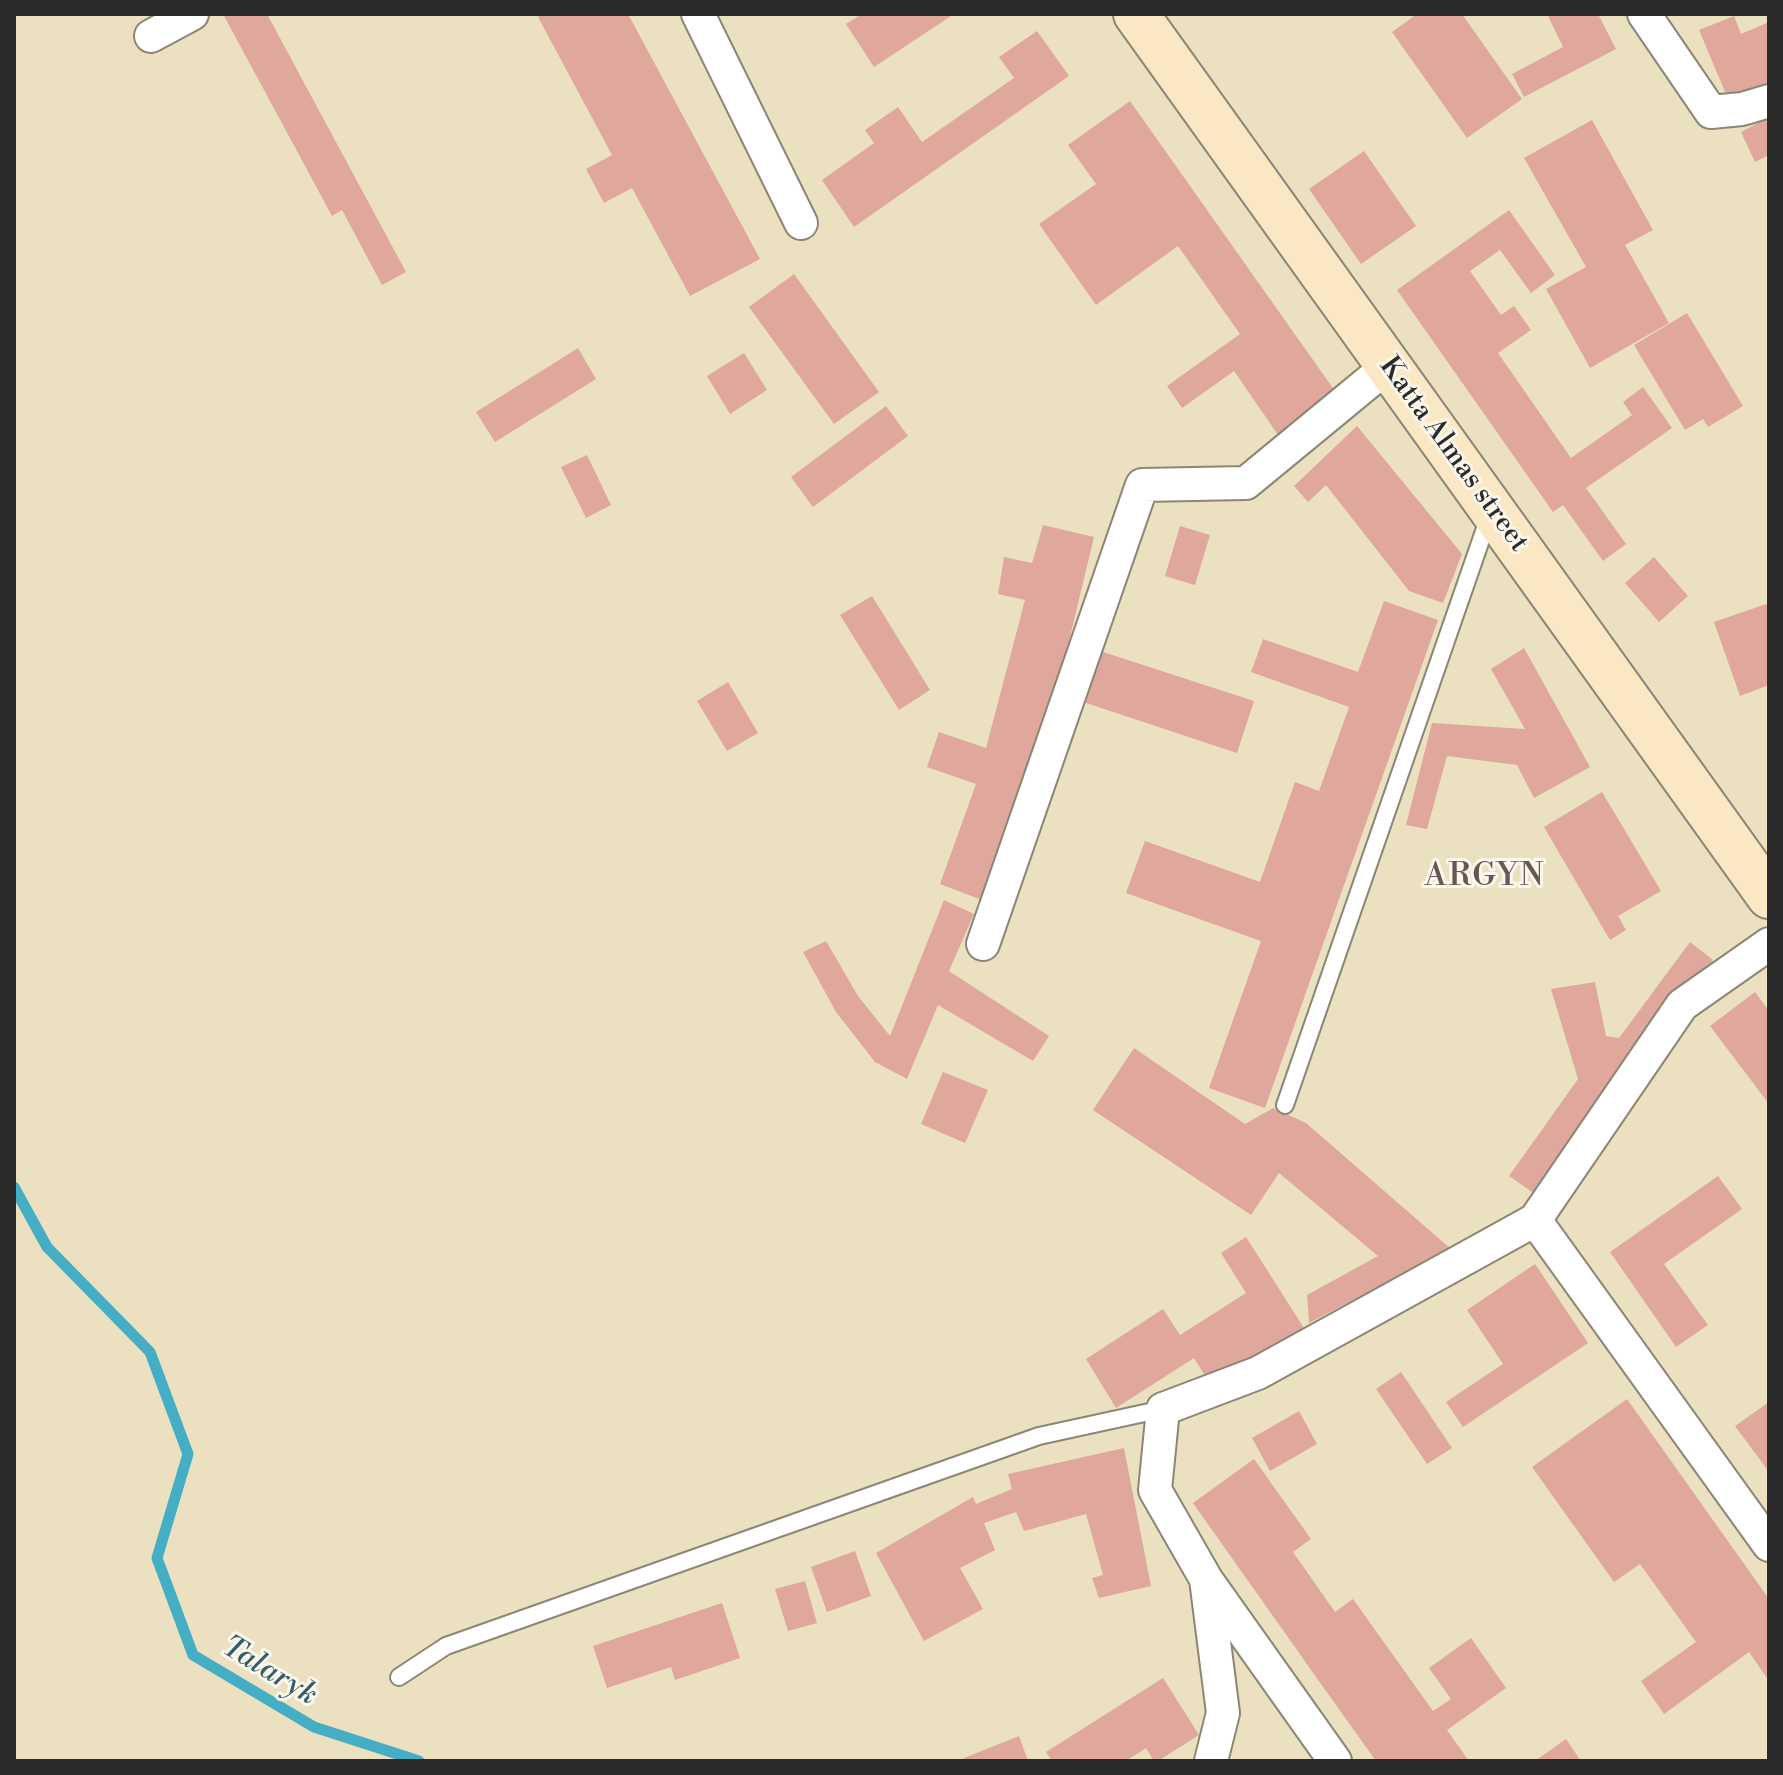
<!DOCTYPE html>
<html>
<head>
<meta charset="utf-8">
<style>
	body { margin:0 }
	#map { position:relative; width:1783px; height:1775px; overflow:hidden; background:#ebe1c0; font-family:"Libre Bodoni",serif }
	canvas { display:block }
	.frame { position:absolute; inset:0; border:16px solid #2b2b2b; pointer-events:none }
</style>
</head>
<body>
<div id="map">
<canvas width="1783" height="1775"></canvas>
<div class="frame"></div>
</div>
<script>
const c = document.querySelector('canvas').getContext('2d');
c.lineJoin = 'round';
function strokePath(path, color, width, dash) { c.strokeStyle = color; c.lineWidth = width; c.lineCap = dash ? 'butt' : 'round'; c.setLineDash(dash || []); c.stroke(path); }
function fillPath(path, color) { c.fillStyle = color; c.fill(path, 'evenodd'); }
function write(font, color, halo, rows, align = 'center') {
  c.font = font + ' "Libre Bodoni",serif'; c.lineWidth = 6; c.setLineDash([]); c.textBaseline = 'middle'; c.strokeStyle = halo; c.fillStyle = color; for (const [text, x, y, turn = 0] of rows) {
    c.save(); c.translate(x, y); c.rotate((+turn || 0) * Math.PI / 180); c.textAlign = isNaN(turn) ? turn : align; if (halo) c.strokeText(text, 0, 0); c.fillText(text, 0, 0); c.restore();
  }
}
const stream = new Path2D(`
	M 14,1187 L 47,1247 L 150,1352 L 188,1454 L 157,1558 L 193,1655 L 314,1727 L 419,1761`);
const building = new Path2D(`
	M 223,14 L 267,14 L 406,272 L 382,285 L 342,210 L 332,216 Z
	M 542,14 L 628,14 L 760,259 L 690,296 L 632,188 L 604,203 L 586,169 L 612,155 L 538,17 Z
	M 862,14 L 954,14 L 874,67 L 846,24 Z
	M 1417,14 L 1462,14 L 1522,99 L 1467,138 L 1392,32 Z
	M 1547,14 L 1598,14 L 1616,49 L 1524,97 L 1512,74 L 1563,47 Z
	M 1734,16 L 1741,34 L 1769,22 L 1769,90 L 1731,106 L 1699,30 Z
	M 1037,31 L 1069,76 L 854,227 L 822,180 L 874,143 L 865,130 L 898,107 L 922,142 L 1014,78 L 999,57 Z
	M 1130,101 L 1342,401 L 1283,442 L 1234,371 L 1182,408 L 1167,386 L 1240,334 L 1178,246 L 1096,305 L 1039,224 L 1096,184 L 1068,145 Z
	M 1769,117 L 1769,155 L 1755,162 L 1741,132 Z
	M 1592,120 L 1653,230 L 1625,245 L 1669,323 L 1590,368 L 1546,289 L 1586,267 L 1524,158 Z
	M 1364,151 L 1416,226 L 1361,264 L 1309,189 Z
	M 1509,210 L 1555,275 L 1531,293 L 1500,250 L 1470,271 L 1501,315 L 1514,306 L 1531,330 L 1498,353 L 1571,458 L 1632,415 L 1623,402 L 1643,387 L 1672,428 L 1586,488 L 1626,544 L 1603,561 L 1563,505 L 1553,512 L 1397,290 Z
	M 794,274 L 879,392 L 834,424 L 749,307 Z
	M 1687,313 L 1743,406 L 1708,427 L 1703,419 L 1685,430 L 1634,345 Z
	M 578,348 L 596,379 L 495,442 L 476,412 Z
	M 744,353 L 767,390 L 730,414 L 707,376 Z
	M 886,406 L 908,436 L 813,507 L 791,477 Z
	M 1357,426 L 1462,554 L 1443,603 L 1409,591 L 1326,485 L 1308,502 L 1294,486 Z
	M 587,455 L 611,505 L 586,518 L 561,467 Z
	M 1043,525 L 1094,537 L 1053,708 L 987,902 L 940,884 L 976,784 L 927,767 L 939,732 L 986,748 L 1025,600 L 998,594 L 1004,557 L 1032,563 Z
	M 1180,526 L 1210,535 L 1195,585 L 1165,576 Z
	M 1654,557 L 1688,596 L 1659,622 L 1625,583 Z
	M 872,596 L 930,690 L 899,710 L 840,615 Z
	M 1384,601 L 1438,620 L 1265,1108 L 1209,1088 L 1261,941 L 1126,893 L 1145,841 L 1260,882 L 1295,782 L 1319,791 L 1349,707 L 1251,672 L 1263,639 L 1358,672 Z
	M 1769,603 L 1769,685 L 1740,696 L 1714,622 Z
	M 1524,648 L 1590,767 L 1534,798 L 1517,765 L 1447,756 L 1427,829 L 1406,825 L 1432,723 L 1525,729 L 1491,669 Z
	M 1097,650 L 1254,701 L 1237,753 L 1080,701 Z
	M 728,682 L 758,733 L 727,751 L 697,701 Z
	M 1602,792 L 1661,891 L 1618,916 L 1626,930 L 1610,940 L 1544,827 Z
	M 944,900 L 974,914 L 949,971 L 1049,1036 L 1033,1061 L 938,1005 L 907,1079 L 875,1062 L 836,1012 L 803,952 L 826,941 L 858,996 L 890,1036 Z
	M 1690,942 L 1713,960 L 1638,1048 L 1535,1194 L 1509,1176 L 1578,1079 L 1551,989 L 1595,982 L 1606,1036 L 1619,1038 Z
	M 1755,992 L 1769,1011 L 1769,1104 L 1710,1026 Z
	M 1134,1048 L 1245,1124 L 1273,1108 L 1306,1123 L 1451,1249 L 1309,1323 L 1307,1295 L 1378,1256 L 1279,1173 L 1251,1215 L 1093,1110 Z
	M 943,1072 L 988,1090 L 965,1143 L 921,1124 Z
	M 1718,1176 L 1742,1209 L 1664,1264 L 1708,1325 L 1676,1347 L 1610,1252 Z
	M 1246,1237 L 1304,1328 L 1212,1387 L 1194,1358 L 1116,1408 L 1086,1359 L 1163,1309 L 1180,1335 L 1246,1293 L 1221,1253 Z
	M 1535,1264 L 1588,1343 L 1463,1427 L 1446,1402 L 1503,1364 L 1467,1310 Z
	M 1401,1372 L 1452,1448 L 1427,1464 L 1376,1389 Z
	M 1627,1399 L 1769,1599 L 1769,1681 L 1749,1652 L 1664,1714 L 1641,1681 L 1696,1642 L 1640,1564 L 1614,1582 L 1532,1467 Z
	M 1769,1402 L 1769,1472 L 1735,1426 Z
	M 1299,1411 L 1317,1444 L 1270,1471 L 1252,1438 Z
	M 1124,1448 L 1151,1586 L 1099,1598 L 1092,1578 L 1103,1575 L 1086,1514 L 1024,1531 L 1016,1512 L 984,1523 L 995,1550 L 960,1568 L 983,1609 L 924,1641 L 876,1553 L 973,1497 L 976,1504 L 1012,1489 L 1008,1474 Z
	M 1254,1459 L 1311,1539 L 1293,1552 L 1335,1612 L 1353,1599 L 1433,1711 L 1451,1699 L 1429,1668 L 1471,1638 L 1506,1688 L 1447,1730 L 1469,1761 L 1376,1761 L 1321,1684 L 1193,1503 Z
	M 855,1551 L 871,1596 L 827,1612 L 811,1567 Z
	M 805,1581 L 817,1623 L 788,1631 L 775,1589 Z
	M 722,1603 L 740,1658 L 675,1680 L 671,1667 L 607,1688 L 593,1646 Z
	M 1163,1678 L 1199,1735 L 1158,1761 L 1154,1761 L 1146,1748 L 1126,1761 L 1052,1761 L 1046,1752 Z
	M 1019,1736 L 1028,1761 L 965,1761 L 964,1758 Z
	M 1566,1739 L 1581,1761 L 1535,1761 Z`);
const lane = new Path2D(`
	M 1285,1105 L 1490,514
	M 399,1677 L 446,1646 L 1039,1436 L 1163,1409`);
const street = new Path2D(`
	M 698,14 L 801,223
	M 1644,14 L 1711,112 L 1742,109 L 1769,101
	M 151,36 L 192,14
	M 983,944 L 1142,485 L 1246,483 L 1388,366
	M 1535,1220 L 1769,1545
	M 1208,1582 L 1335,1761
	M 1211,1761 L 1223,1713 L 1206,1579 L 1155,1490 L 1163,1409 L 1258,1373 L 1535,1220 L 1682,1005 L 1769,944`);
const secondary = new Path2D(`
	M 1136,14 L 1769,896`);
const streetNames = [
	["Katta Almas street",1453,455,54]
];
const waterNames = [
	["Talaryk",269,1672,31]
];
const quarterNames = [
	["ARGYN",1485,877]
];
strokePath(stream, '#45aec4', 11);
fillPath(building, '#e0a79d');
strokePath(lane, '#8b8676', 20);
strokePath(street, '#8b8676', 36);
strokePath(secondary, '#8b8676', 48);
strokePath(lane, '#fff', 16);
strokePath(street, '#fff', 32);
strokePath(secondary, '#fae7c3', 44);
write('28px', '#2b2b2b', '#fbf7ec', streetNames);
write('italic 30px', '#355f68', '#fbf7ec', waterNames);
c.letterSpacing = '2px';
write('32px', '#6a5653', '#fbf7ec', quarterNames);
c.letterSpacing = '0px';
</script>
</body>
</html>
